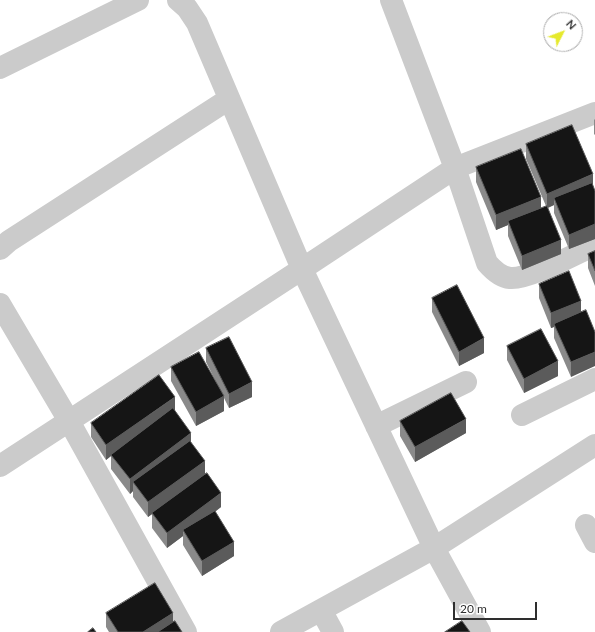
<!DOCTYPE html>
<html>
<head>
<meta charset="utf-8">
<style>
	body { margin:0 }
	#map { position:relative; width:595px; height:632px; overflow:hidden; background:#fff; font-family:Lato,sans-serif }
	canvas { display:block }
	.north { position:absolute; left:543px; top:12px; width:40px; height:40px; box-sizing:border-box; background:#fff; border:1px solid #ababab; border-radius:50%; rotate:48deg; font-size:11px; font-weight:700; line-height:16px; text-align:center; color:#2e2e2e }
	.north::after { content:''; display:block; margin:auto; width:14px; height:18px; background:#e6e92c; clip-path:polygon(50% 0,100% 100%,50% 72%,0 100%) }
	.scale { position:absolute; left:453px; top:602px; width:84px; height:18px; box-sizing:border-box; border:2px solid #2e2e2e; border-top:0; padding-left:5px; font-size:12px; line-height:14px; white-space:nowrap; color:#2e2e2e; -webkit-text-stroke:3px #fff; paint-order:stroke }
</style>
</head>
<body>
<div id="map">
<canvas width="595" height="632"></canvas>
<div class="north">N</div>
<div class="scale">20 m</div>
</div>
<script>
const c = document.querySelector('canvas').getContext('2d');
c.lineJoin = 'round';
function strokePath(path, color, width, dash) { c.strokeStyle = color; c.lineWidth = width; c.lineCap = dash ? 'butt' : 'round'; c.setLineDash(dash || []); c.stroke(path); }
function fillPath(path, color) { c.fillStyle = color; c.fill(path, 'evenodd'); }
const street = new Path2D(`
	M 178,0 L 187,8 L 197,23 L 302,269 L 455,168 L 487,263 C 493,270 500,277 510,278 C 528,280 577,253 595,245
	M 391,0 L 455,168 L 595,113
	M 0,68 L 138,0
	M 0,249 L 9,241 L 229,99
	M 0,304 L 69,421 L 186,632
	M 522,415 L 595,379
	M 376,426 L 466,382
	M 0,466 L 302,269 L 434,548 L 321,610 L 333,632
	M 586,525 L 595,542
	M 281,632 L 321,610
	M 480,632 L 434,548 L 595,445`);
const wall = new Path2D(`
	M 595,119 L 595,135 L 594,134 L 594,120 Z
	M 526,144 L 593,186 L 595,191 L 595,239 L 569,249 L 554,213 L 554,205 L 548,208 L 561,254 L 522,270 L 508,236 L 508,225 L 496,230 L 476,182 L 476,167 L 541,208 L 546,206 L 526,159 Z
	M 595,251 L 595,286 L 588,268 L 588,254 Z
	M 539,284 L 581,301 L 571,377 L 554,338 L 554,327 L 551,328 L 539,298 Z
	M 432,298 L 484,353 L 459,366 L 432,312 Z
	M 507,346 L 558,376 L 524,393 L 507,360 Z
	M 206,348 L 252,397 L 229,408 L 224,398 L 224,411 L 196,426 L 171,381 L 171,367 L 217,384 L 206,362 Z
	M 175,412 L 191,442 L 205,474 L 221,507 L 215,512 L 234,556 L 202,576 L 183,545 L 183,536 L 167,548 L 152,528 L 152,514 L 148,517 L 133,497 L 133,491 L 130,494 L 111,469 L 111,456 L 106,460 L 91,437 L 91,423 Z
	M 400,421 L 466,433 L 415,462 L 400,436 Z
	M 106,613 L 173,622 L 182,632 L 109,632 L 106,627 Z`);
const shadedWall = new Path2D(`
	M 593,174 L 593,189 L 554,198 L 554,205 L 547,208 L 547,194 Z
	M 541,197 L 541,211 L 508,221 L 508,225 L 496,230 L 496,215 Z
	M 595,224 L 595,239 L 569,249 L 569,235 Z
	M 561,240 L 561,254 L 522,270 L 522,256 Z
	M 581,301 L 581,316 L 554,324 L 554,327 L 551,328 L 551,313 Z
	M 484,338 L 484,353 L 459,366 L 459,352 Z
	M 595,352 L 595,366 L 571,377 L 571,362 Z
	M 558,361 L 558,376 L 524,393 L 524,379 Z
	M 252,382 L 252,397 L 229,408 L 229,394 Z
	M 224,396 L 224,411 L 196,426 L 196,412 Z
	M 175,397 L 175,412 L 111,455 L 111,456 L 106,460 L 106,445 Z
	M 466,419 L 466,433 L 415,462 L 415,447 Z
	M 191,433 L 191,447 L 133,482 L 133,491 L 130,494 L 130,479 Z
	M 205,461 L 205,476 L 148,517 L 148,502 Z
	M 221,493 L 221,507 L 185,534 L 183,530 L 183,536 L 167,548 L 167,533 Z
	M 234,542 L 234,556 L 202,576 L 202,561 Z
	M 173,613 L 173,627 L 166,632 L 143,632 Z`);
const building = new Path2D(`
	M 572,125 L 593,174 L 547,194 L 526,144 Z
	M 521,149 L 541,197 L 496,215 L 476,167 Z
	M 592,183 L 595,191 L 595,224 L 569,235 L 554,198 Z
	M 547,206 L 561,240 L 522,256 L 508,221 Z
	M 595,251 L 595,271 L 588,254 Z
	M 569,271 L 581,301 L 551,313 L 539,284 Z
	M 457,285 L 484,338 L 459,352 L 432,298 Z
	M 586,310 L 595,332 L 595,352 L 571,362 L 554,324 Z
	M 541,329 L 558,361 L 524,379 L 507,346 Z
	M 229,337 L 252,382 L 229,394 L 206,348 Z
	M 199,352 L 224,396 L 196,412 L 171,367 Z
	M 159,375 L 175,397 L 106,445 L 91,423 Z
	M 451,393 L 466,419 L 415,447 L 400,421 Z
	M 173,408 L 191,433 L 130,479 L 111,455 Z
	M 190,441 L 205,461 L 148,502 L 133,482 Z
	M 207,473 L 221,493 L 167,533 L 152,513 Z
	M 215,511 L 234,542 L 202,561 L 183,530 Z
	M 155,583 L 173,613 L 143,632 L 118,632 L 106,613 Z
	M 175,621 L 182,632 L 158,632 Z
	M 462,621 L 470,632 L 445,632 Z
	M 93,628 L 96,632 L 88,632 Z`);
strokePath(street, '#cbcbcb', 22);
fillPath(wall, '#8a8a8a');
fillPath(shadedWall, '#5b5b5b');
fillPath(building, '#151515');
strokePath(building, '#5b5b5b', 1);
</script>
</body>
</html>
